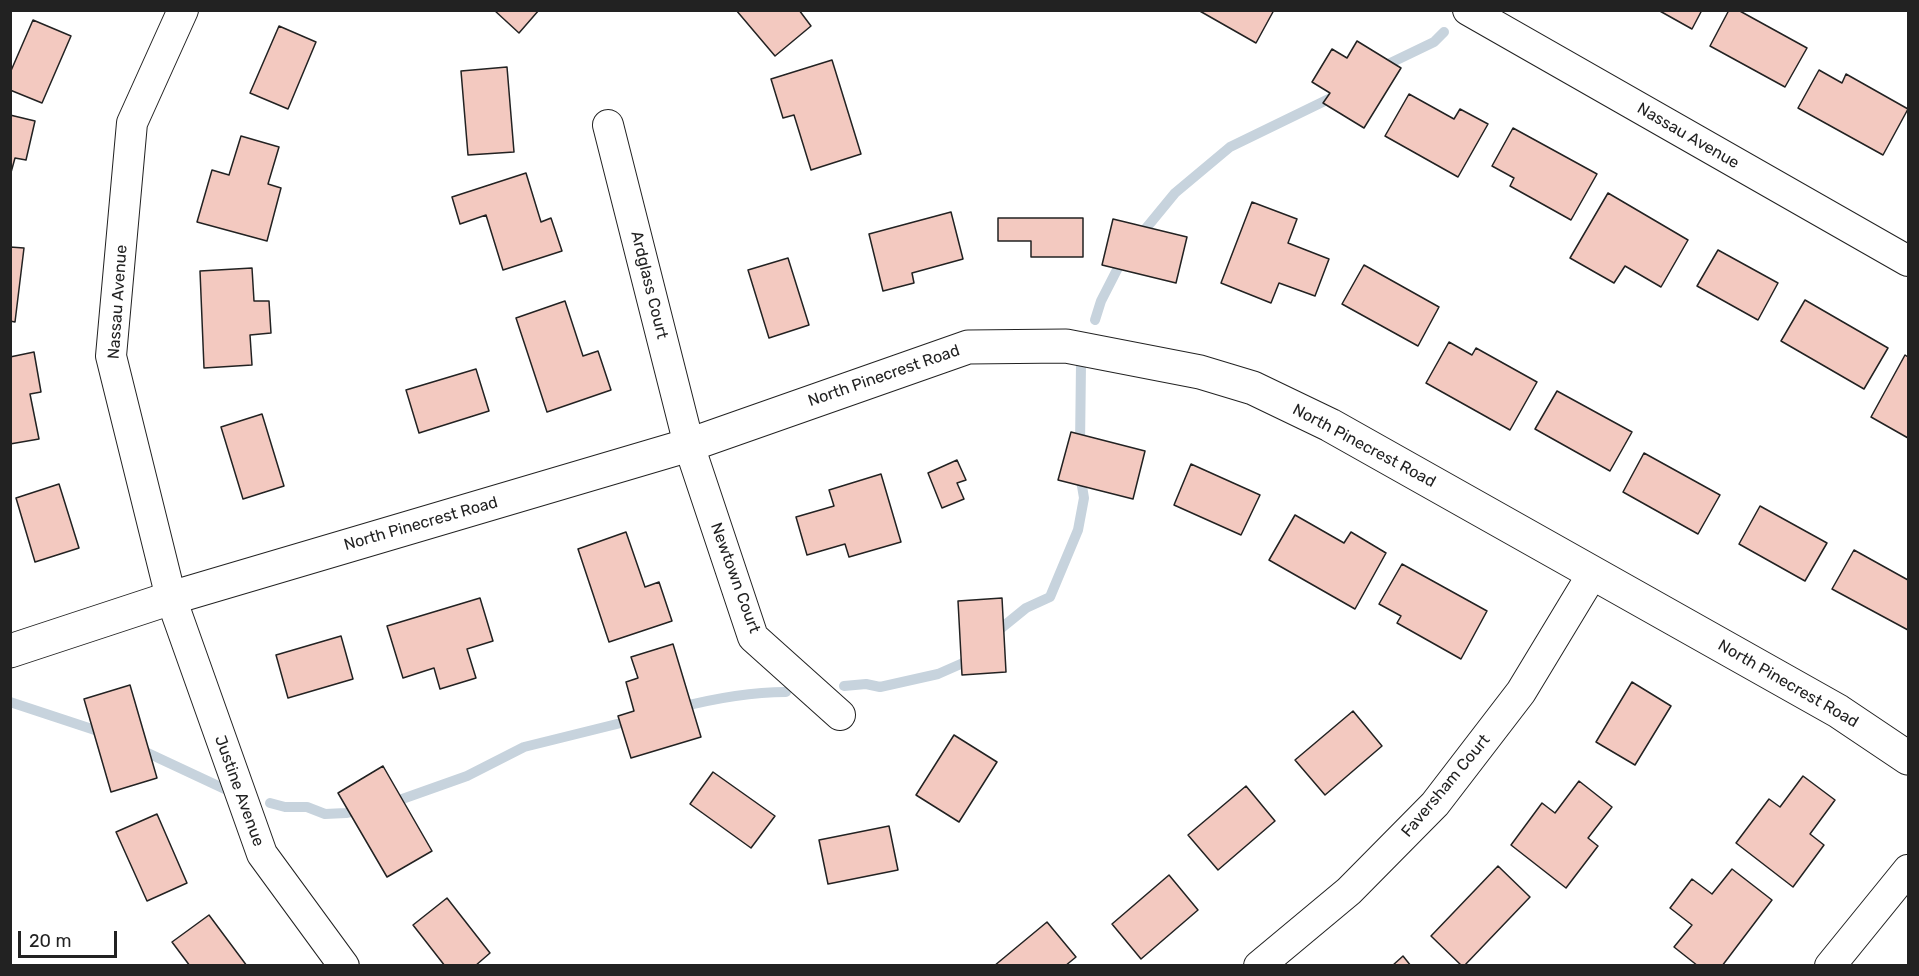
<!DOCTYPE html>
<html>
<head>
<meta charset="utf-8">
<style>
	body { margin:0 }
	#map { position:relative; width:1919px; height:976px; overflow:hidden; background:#fff; font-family:Rubik,sans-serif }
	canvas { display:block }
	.frame { position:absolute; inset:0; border:12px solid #222; pointer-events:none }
	.scale { position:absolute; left:18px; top:931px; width:99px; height:27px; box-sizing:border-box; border:3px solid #222; border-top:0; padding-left:8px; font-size:18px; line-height:21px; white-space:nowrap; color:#222; -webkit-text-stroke:4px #fff; paint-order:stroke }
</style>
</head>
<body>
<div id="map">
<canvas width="1919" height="976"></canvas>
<div class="frame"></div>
<div class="scale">20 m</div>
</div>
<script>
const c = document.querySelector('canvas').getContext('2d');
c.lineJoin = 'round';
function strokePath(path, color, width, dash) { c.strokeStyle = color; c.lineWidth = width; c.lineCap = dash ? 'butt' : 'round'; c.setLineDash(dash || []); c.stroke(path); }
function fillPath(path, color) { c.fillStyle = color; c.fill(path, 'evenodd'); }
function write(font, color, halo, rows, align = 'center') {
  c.font = font + ' Rubik,sans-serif'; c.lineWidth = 4.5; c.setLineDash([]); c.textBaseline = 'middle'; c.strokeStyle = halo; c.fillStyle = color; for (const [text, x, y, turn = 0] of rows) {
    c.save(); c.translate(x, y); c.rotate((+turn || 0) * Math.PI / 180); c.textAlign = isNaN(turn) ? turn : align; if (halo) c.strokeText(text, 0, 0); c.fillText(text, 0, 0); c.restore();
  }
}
const stream = new Path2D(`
	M 1380,68 L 1434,42 L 1444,32
	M 1138,238 L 1175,193 L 1230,147 L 1337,95
	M 1095,320 L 1101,301 L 1123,258
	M 1080,446 L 1081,364
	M 994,634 L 1026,608 L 1050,597 L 1078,530 L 1084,498 L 1080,474
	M 844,686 L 866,684 L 880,687 L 938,674 L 963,663 L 971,655
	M 10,702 L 104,733
	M 677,708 C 712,699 750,692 786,692
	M 137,748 L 229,791
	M 270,803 L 285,807 L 307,807 L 325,814 L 346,813 L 364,809
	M 391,803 L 467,776 L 524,747 L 633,720`);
const building = new Path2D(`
	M 494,10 L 539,10 L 519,33 Z
	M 736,10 L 799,10 L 811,26 L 775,56 Z
	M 1198,10 L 1274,10 L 1256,43 Z
	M 1658,10 L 1702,10 L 1692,29 Z
	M 1729,10 L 1738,10 L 1807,48 L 1785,87 L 1710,46 Z
	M 33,20 L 71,36 L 42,103 L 10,90 L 10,73 Z
	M 279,26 L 316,42 L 288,109 L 250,93 Z
	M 1357,41 L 1401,68 L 1364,128 L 1323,103 L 1330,93 L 1312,82 L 1332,49 L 1347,58 Z
	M 832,60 L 861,154 L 811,170 L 794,115 L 783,118 L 771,79 Z
	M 507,67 L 514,152 L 468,155 L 461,71 Z
	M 1819,70 L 1842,83 L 1846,74 L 1908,109 L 1883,155 L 1798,108 Z
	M 1409,94 L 1454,119 L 1460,109 L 1488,124 L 1458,177 L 1385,136 Z
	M 10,115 L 35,121 L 26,160 L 15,158 L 10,176 Z
	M 1513,128 L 1597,174 L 1571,220 L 1510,186 L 1514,178 L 1492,166 Z
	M 241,136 L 279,147 L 268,184 L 281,188 L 267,241 L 197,222 L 212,170 L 229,175 Z
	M 526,173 L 541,222 L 551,218 L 562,251 L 503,270 L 486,215 L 460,224 L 452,197 Z
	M 1608,193 L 1688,240 L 1661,287 L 1625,266 L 1614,283 L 1570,258 Z
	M 1252,202 L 1297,219 L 1288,243 L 1329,259 L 1315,296 L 1279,283 L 1271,303 L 1221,283 Z
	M 951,212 L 963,259 L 912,273 L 914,283 L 883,291 L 869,234 Z
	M 998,218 L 1083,218 L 1083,257 L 1031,257 L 1031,241 L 998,241 Z
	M 1113,219 L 1187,237 L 1176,283 L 1102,265 Z
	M 10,247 L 24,248 L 15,322 L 10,321 Z
	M 1718,250 L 1778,283 L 1758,320 L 1697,286 Z
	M 788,258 L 809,325 L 769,338 L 748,270 Z
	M 1364,265 L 1439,307 L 1418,346 L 1342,304 Z
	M 252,268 L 254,301 L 269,301 L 271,333 L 250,335 L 252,365 L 204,368 L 200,271 Z
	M 1805,300 L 1888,348 L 1864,389 L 1781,341 Z
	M 565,301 L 583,356 L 598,351 L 611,390 L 547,412 L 516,318 Z
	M 1449,342 L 1472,355 L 1476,348 L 1537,382 L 1510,430 L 1426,383 Z
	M 34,352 L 41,392 L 30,394 L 39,439 L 10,444 L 10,357 Z
	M 1905,355 L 1908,357 L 1908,438 L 1871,417 Z
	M 476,369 L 489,411 L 419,433 L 406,390 Z
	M 1557,391 L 1632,432 L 1610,471 L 1535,429 Z
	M 262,414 L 284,486 L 243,499 L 221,427 Z
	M 1071,432 L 1145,451 L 1133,499 L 1058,480 Z
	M 1644,453 L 1720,495 L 1698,534 L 1623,492 Z
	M 957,460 L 966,480 L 957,483 L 964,499 L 942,508 L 928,473 Z
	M 1191,464 L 1260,495 L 1241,535 L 1174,505 Z
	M 881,474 L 901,542 L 849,557 L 845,544 L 807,555 L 796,517 L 834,506 L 829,490 Z
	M 59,484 L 79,548 L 35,562 L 16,498 Z
	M 1760,506 L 1827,543 L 1805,581 L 1739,544 Z
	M 1295,515 L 1344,543 L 1351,532 L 1386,553 L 1355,609 L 1269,560 Z
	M 626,532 L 645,587 L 659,582 L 672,621 L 609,642 L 578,549 Z
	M 1854,550 L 1908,580 L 1908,630 L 1832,589 Z
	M 1402,564 L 1487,611 L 1461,659 L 1397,623 L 1401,616 L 1379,604 Z
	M 480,598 L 493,641 L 467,649 L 476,678 L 440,689 L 434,668 L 403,678 L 387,626 Z
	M 1002,598 L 1006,672 L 962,675 L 958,601 Z
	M 341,636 L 353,679 L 288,698 L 276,655 Z
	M 673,644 L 701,737 L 631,758 L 618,716 L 634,711 L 626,682 L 638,678 L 631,657 Z
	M 1632,682 L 1671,706 L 1635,765 L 1596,742 Z
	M 130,685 L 157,778 L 111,792 L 84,699 Z
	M 1353,711 L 1382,746 L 1325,795 L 1295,760 Z
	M 954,735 L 997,762 L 959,822 L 916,795 Z
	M 383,766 L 432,851 L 387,877 L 338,793 Z
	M 713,772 L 775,816 L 751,848 L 690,804 Z
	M 1803,776 L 1835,800 L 1810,834 L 1824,845 L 1793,887 L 1736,843 L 1769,799 L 1780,807 Z
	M 1579,781 L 1612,807 L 1588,838 L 1598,846 L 1566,888 L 1511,845 L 1542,803 L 1555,813 Z
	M 1246,786 L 1275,821 L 1218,870 L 1188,835 Z
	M 157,814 L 187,883 L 147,901 L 116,832 Z
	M 889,826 L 898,870 L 828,884 L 819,840 Z
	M 1498,866 L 1530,897 L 1464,966 L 1462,966 L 1431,936 Z
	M 1732,869 L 1772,900 L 1722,966 L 1698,966 L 1674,947 L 1692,925 L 1670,908 L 1692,879 L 1712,894 Z
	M 1169,875 L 1198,910 L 1141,959 L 1112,924 Z
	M 447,898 L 490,953 L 475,966 L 445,966 L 413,925 Z
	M 209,915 L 247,966 L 190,966 L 172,942 Z
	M 1047,922 L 1076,957 L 1065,966 L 994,966 Z
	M 1403,956 L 1411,966 L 1392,966 Z`);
const street = new Path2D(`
	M 183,10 L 132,123 L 111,356 L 171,598 L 262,854 L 344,966
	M 1468,10 L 1908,261
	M 608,125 L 689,445 L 753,637 L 840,715
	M 1259,966 L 1349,891 L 1435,804 L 1521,692 L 1593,573
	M 1830,966 L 1908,870`);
const secondary = new Path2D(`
	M 10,651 L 171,598 L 689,445 L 968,347 L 1066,346 L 1200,372 L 1253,388 L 1330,425 L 1838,711 L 1908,758`);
const streetNames = [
	["Nassau Avenue",1688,136,30],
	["Ardglass Court",649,285,76],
	["Nassau Avenue",118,302,-86],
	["North Pinecrest Road",884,376,-19],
	["North Pinecrest Road",1364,446,28],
	["North Pinecrest Road",421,524,-16],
	["Newtown Court",735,578,70],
	["North Pinecrest Road",1788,684,30],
	["Faversham Court",1446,786,-50],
	["Justine Avenue",239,791,70]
];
strokePath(stream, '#c7d3dd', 10);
fillPath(building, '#f3c9c0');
strokePath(building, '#222', 1.5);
strokePath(street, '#222', 32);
strokePath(secondary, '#222', 35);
strokePath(street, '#fff', 30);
strokePath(secondary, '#fff', 33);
write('16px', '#222', '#fff', streetNames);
</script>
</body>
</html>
